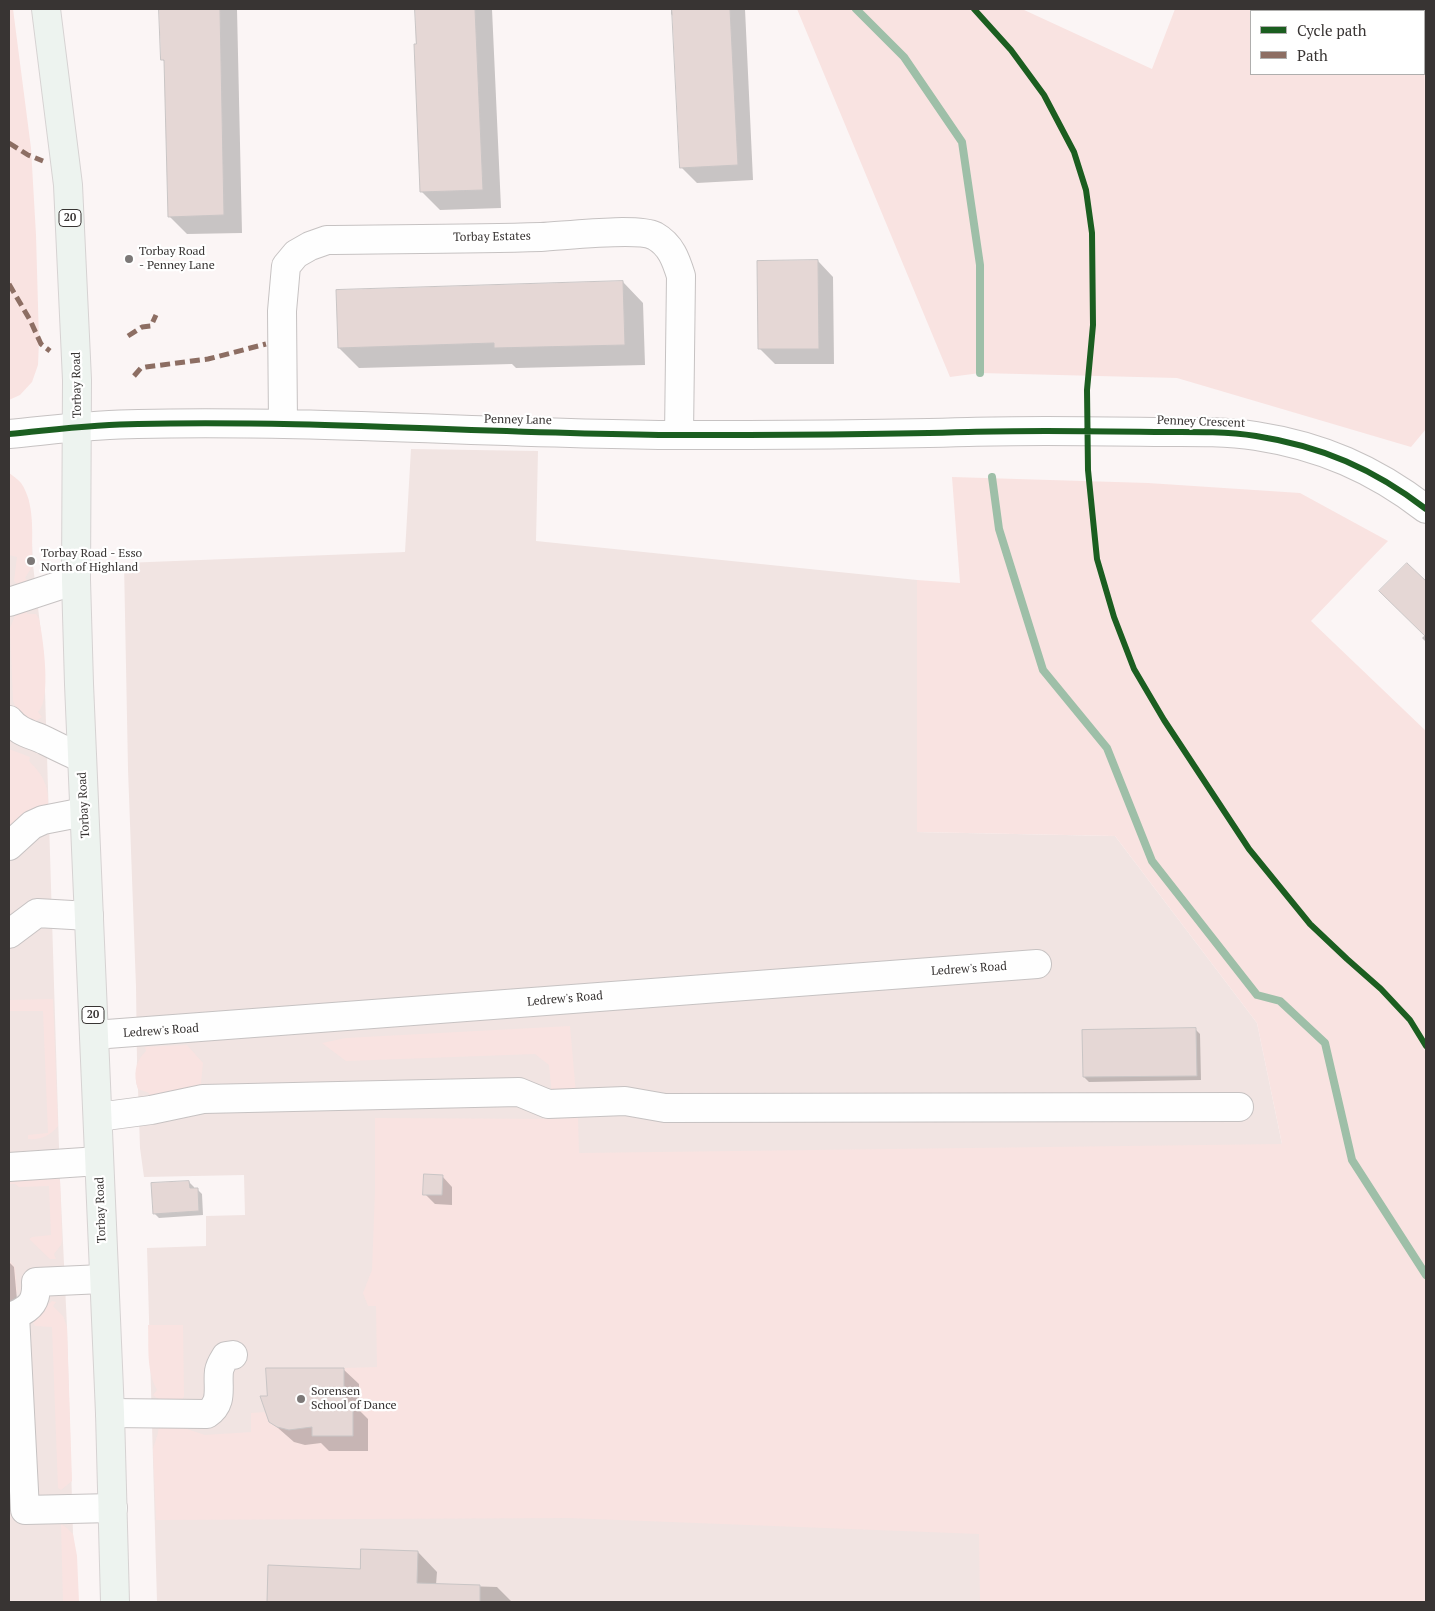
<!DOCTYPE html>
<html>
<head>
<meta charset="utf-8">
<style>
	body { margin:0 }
	#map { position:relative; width:1435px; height:1611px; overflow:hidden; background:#fbf5f5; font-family:"PT Serif",serif }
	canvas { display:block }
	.frame { position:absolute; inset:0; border:10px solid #383433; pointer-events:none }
	.legend { position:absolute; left:1250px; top:10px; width:175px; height:65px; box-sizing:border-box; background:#fff; border:1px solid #afaead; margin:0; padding:6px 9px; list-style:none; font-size:15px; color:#383433 }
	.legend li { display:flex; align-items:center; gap:10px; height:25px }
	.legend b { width:25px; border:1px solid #afaead }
</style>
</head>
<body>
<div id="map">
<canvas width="1435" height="1611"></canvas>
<div class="frame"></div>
<ul class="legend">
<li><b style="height:6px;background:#1b5e20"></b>Cycle path</li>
<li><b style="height:6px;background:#8d6e63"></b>Path</li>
</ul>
</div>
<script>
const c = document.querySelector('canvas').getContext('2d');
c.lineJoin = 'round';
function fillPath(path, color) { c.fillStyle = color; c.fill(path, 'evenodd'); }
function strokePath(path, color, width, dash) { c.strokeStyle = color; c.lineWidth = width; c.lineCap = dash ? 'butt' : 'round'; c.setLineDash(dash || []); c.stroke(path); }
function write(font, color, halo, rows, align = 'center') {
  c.font = font + ' "PT Serif",serif'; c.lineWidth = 4.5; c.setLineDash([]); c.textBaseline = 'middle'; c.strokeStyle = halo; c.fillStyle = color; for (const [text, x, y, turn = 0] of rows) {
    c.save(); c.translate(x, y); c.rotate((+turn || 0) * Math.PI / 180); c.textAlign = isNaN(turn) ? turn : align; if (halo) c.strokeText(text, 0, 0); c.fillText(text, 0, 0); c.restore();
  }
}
const built = new Path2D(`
	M 411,449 L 538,451 L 536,541 L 917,580 L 917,832 L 1115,836 L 1257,1023 L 1282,1144 L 980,1534 L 980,1602 L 157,1602 L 147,1248 L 206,1246 L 206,1216 L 245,1215 L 244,1175 L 144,1177 L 140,1148 L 138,1089 L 136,1082 L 137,1061 L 136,987 L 128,769 L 124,563 L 405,552 Z
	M 9,473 L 20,483 L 28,498 L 31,517 L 33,565 L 44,658 L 60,1180 L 67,1327 L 73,1534 L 78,1602 L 9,1602 Z`);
const green = new Path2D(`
	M 9,9 L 13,9 L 31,148 L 36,235 L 39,341 L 38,365 L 32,382 L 20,395 L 9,400 Z
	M 797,9 L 1022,9 L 1152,69 L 1175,9 L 1426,9 L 1426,429 L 1411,447 L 1177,378 L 980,373 L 950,377 ZM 1251,11 L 1424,11 L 1424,74 L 1251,74 Z
	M 9,473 C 13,476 18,479 21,483 C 35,503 32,534 32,558 L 28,558 L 29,565 L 33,565 L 25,578 L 29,582 L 19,586 L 14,581 L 17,557 L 9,555 Z
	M 952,477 L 1148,483 L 1300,493 L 1388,541 L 1311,621 L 1426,731 L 1426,1602 L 980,1602 L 979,1534 L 568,1518 L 156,1520 L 153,1449 L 158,1433 L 159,1425 L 175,1425 L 205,1435 L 251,1432 L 251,1413 L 266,1412 L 269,1422 L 277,1427 L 289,1430 L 353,1403 L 344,1402 L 344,1368 L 377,1367 L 376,1306 L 368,1306 L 363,1293 L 372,1270 L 375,1191 L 375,1118 L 555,1119 L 578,1118 L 579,1153 L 1282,1144 L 1257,1023 L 1115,836 L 917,832 L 917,580 L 960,583 Z
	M 26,608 L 27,614 L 36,614 L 39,619 C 43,637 52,700 38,712 L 42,717 L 36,721 L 27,721 L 19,715 L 13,701 L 10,628 L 16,613 Z
	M 9,749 L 30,757 L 29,761 C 45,777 49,787 48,810 L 9,835 Z
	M 53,999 L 58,1126 C 50,1136 41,1140 28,1139 L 28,1135 L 48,1133 L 43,1011 L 9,1011 L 9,1000 Z
	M 570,1026 L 576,1094 L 552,1095 L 549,1065 L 535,1054 L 346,1061 L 322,1043 L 346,1038 Z
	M 187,1045 L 203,1063 L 200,1092 L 150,1098 L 149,1093 L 138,1089 C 133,1075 135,1061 146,1051 L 145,1047 Z
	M 54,1176 L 60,1180 L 62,1240 L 61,1245 L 54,1254 L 56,1259 L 50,1259 L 29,1239 L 32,1237 L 51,1235 L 49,1186 L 19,1187 L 15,1184 L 9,1184 L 9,1180 Z
	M 9,1260 L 15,1267 L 17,1291 L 16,1296 L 9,1304 Z
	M 52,1301 L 56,1302 L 53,1306 L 63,1316 L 67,1327 L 72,1481 L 61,1490 L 58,1488 L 52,1327 L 35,1326 L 33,1322 L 33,1319 Z
	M 148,1325 L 183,1325 L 184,1396 L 181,1402 C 171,1401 161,1403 153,1395 L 157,1390 C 146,1371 149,1346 148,1325 Z
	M 61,1524 L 67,1528 L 73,1534 L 77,1556 L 79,1602 L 63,1602 Z`);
const shadow = new Path2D(`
	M 161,9 L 237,9 L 242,233 L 187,234 L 169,216 L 165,62 L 163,60 Z
	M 416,9 L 492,9 L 501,208 L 440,210 L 421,191 Z
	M 671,9 L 745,9 L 753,180 L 697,183 L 682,168 L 674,17 L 671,14 Z
	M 818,261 L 833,277 L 834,364 L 775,364 L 759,348 Z
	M 623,282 L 643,303 L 645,365 L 516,368 L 512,364 L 359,368 L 339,348 Z
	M 1407,565 L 1426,583 L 1426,642 L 1422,638 L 1425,635 Z
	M 1196,1030 L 1200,1034 L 1201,1080 L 1089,1082 L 1084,1077 Z
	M 442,1176 L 452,1187 L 452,1205 L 435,1204 L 425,1194 Z
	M 189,1182 L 194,1187 L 194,1189 L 197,1189 L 202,1194 L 203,1215 L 159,1218 L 154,1213 Z
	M 9,1262 L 14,1267 L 18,1311 L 9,1314 Z
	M 343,1369 L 359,1384 L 359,1410 L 368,1419 L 368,1451 L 329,1451 L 321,1443 L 305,1445 L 294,1442 L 270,1421 Z
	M 418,1552 L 437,1572 L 436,1585 L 497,1587 L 512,1602 L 268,1602 L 270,1567 L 361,1570 Z`);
const stream = new Path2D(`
	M 856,9 L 904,57 L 962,142 L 980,265 L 980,373
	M 992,477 L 999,529 L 1043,670 L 1107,748 L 1152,861 L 1257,995 L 1280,1001 L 1325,1043 L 1352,1160 L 1426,1275`);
const building = new Path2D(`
	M 159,9 L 220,9 L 224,215 L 168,217 L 164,60 L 161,60 Z
	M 415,9 L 475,9 L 483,190 L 420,192 L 414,44 L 416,44 Z
	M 672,9 L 730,9 L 738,165 L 680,168 Z
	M 818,260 L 819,349 L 758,349 L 757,261 Z
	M 623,281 L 625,345 L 494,348 L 494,343 L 338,348 L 336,290 Z
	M 1407,563 L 1426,581 L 1426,637 L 1379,591 Z
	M 1196,1028 L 1197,1076 L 1083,1077 L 1082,1030 Z
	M 424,1174 L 443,1175 L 442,1195 L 423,1195 Z
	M 189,1181 L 190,1188 L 198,1188 L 199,1211 L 153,1214 L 151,1183 Z
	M 266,1368 L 344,1368 L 344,1402 L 353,1402 L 353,1436 L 312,1436 L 312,1427 L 289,1430 L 277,1427 L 269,1422 L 260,1396 L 267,1396 Z
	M 361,1549 L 418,1551 L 417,1583 L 480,1585 L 480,1602 L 267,1602 L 268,1565 L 360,1569 Z`);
const minor = new Path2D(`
	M 283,423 L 282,311 L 286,266 L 296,254 L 310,246 L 327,240 C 398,239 470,239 541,237 C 564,236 637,227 655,236 C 671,245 676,260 681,276 L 679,435
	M 9,434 C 52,430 95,424 138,424 C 319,420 499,434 679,435 C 775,435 872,435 968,432 C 1030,430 1093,431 1155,432 C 1188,432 1223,431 1256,436 C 1321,446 1374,469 1426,509
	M 9,602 L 76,580
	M 9,720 C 19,733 32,734 46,741 C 58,747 70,753 82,758
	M 9,846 L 32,825 L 43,820 L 84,812
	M 9,934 L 37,913 L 89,916
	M 94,1035 L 1037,964
	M 98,1117 L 151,1110 L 203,1099 L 519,1092 L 548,1104 L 625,1101 L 665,1108 L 1239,1107
	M 9,1167 L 99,1161
	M 103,1279 L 36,1282 C 37,1301 31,1308 15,1315 L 25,1510 L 113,1508
	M 110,1413 L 207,1414 C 224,1403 217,1387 219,1371 C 220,1365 223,1361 226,1356 L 233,1355`);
const major = new Path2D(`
	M 46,9 L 68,185 L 77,380 L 76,580 L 79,684 L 110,1413 L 115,1602`);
const quiet = new Path2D(`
	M 9,143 L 28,155 L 43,161
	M 9,284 L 30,320 L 41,344 L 50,351
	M 128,336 L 142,327 L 151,326 L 156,315
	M 134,376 L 141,368 L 146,367 L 208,359 L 266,344`);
const cycleway = new Path2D(`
	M 974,9 L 1011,50 L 1044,95 L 1074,152 L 1086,190 L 1092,233 L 1093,325 L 1087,390 L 1088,470 L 1097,559 L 1114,617 L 1134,669 L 1164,720 L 1249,849 L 1310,924 L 1347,959 L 1381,989 L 1410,1020 L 1426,1046
	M 9,434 C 52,430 95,424 138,424 C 319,420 499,434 679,435 C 775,435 872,435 968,432 C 1030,430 1093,431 1155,432 C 1188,432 1223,431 1256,436 C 1321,446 1374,469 1426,509`);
const markers = [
	[129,259,5,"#7c7877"],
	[31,561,5,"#7c7877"],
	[301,1399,5,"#7c7877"]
];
const shields = [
	[70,218,22],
	[93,1015,22]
];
const shieldNames = [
	["20",70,218],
	["20",93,1015]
];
const streetNames = [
	["Torbay Estates",492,237,-1],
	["Torbay Road",77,385,-91],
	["Penney Lane",518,420,1],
	["Penney Crescent",1201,422,2],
	["Torbay Road",84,805,-93],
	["Ledrew's Road",969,969,-4],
	["Ledrew's Road",565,999,-5],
	["Ledrew's Road",161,1031,-4],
	["Torbay Road",101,1210,-92]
];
const poiNames = [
	["Torbay Road",139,252],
	["- Penney Lane",139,266],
	["Torbay Road - Esso",41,554],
	["North of Highland",41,568],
	["Sorensen",311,1392],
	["School of Dance",311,1406]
];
fillPath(built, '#f1e4e2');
fillPath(green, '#f9e3e1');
fillPath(shadow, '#0003');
strokePath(stream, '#9ebfa8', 8);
fillPath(building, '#e5d7d5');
strokePath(building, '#c9c5c5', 1);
strokePath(minor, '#c6c2c2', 30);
strokePath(major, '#d6d2d2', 30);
strokePath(minor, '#fefefe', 28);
strokePath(major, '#edf3ef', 28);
strokePath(quiet, '#8d6e63', 5, [10, 5]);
strokePath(cycleway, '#1b5e20', 6);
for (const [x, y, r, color] of markers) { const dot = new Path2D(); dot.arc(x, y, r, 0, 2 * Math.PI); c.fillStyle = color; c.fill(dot); strokePath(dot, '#fff', 2); }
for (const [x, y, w] of shields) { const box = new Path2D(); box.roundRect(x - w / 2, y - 8.5, w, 17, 4); c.fillStyle = '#fff'; c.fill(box); strokePath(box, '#383433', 1); }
write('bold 11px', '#383433', null, shieldNames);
write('12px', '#383433', '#fff', streetNames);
write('12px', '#383433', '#fff', poiNames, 'left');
</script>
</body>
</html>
